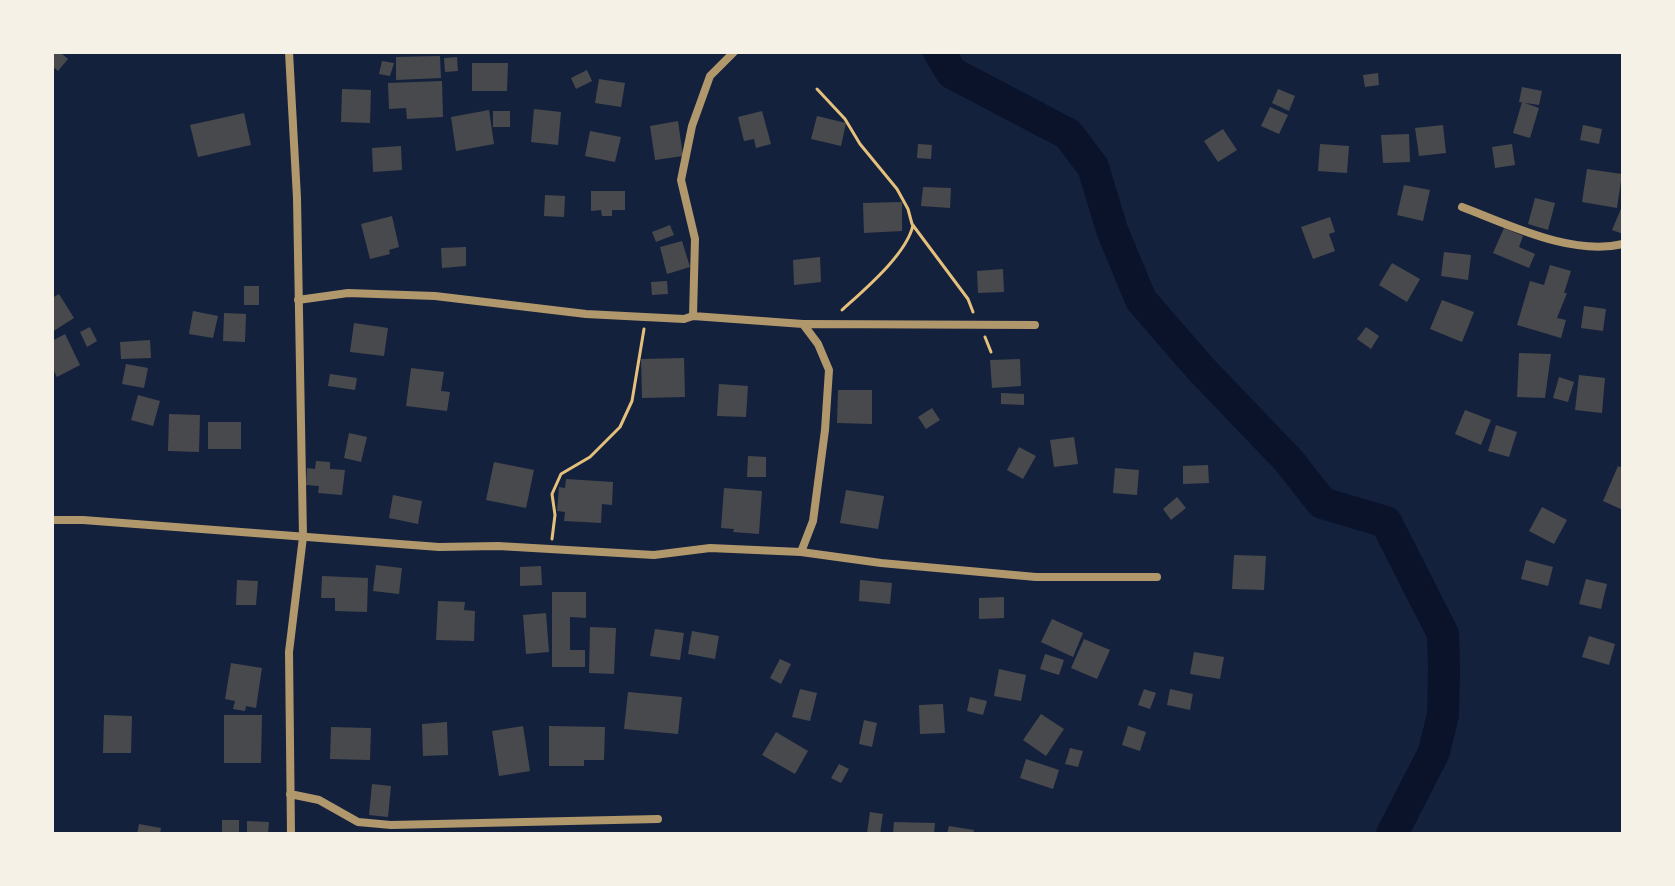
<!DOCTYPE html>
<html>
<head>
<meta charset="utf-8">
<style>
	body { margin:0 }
	#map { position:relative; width:1675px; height:886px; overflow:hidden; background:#14213d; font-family:"DejaVu Sans",sans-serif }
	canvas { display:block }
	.frame { position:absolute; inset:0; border:54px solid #f6f1e7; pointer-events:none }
</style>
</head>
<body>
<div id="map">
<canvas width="1675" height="886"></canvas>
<div class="frame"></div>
</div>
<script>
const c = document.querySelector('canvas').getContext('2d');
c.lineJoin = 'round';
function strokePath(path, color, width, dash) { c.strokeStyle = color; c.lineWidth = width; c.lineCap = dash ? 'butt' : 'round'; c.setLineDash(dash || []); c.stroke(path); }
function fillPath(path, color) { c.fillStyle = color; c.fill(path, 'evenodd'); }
const river = new Path2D(`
	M 939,52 L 952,73 L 1068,134 L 1093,167 L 1112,230 L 1141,300 L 1200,368 L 1289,461 L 1322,503 L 1386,522 L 1443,634 L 1444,668 L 1443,715 L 1434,752 L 1392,834`);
const building = new Path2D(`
	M 54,52 L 60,52 L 68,59 L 58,71 L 52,66 Z
	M 440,56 L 441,78 L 396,80 L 396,57 Z
	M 457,57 L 458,71 L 445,72 L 444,58 Z
	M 382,61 L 394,63 L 390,76 L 379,74 Z
	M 472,63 L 508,63 L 507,91 L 472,91 Z
	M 587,70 L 592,81 L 576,89 L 571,78 Z
	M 1378,73 L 1379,85 L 1365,87 L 1363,75 Z
	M 599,79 L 625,83 L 621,107 L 595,103 Z
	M 442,81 L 443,117 L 407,119 L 406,108 L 389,109 L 388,83 Z
	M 1522,87 L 1542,91 L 1539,105 L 1519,102 Z
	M 342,89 L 371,90 L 370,123 L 341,122 Z
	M 1278,89 L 1295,96 L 1289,111 L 1272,103 Z
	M 1522,102 L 1539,108 L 1530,138 L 1513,133 Z
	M 1270,107 L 1288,115 L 1279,134 L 1261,126 Z
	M 534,109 L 561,112 L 558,145 L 531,142 Z
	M 489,110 L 494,144 L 456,151 L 451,117 Z
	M 493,111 L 510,111 L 510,127 L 493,127 Z
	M 762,111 L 771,144 L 756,148 L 754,139 L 744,141 L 738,117 Z
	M 244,113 L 251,145 L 198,157 L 190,125 Z
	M 817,116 L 846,123 L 841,146 L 811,139 Z
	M 678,121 L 683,156 L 655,160 L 650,126 Z
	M 1443,125 L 1446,153 L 1419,156 L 1415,128 Z
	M 1583,125 L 1602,129 L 1599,144 L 1580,140 Z
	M 1223,129 L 1237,150 L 1218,162 L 1204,141 Z
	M 590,131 L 621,137 L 615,162 L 585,156 Z
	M 1409,134 L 1410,162 L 1383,163 L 1381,135 Z
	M 918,144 L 932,145 L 931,159 L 917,158 Z
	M 1320,144 L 1349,146 L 1347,173 L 1318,171 Z
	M 1512,144 L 1515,165 L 1495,168 L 1492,147 Z
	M 401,146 L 402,170 L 373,172 L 372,148 Z
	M 1587,169 L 1622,174 L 1617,208 L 1582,202 Z
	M 1404,185 L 1430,190 L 1423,221 L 1397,215 Z
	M 923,187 L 951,188 L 950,208 L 921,206 Z
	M 591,191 L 625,191 L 625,210 L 612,210 L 612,216 L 602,216 L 601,210 L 591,211 Z
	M 545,195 L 565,196 L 564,217 L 544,216 Z
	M 1535,198 L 1555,203 L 1548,230 L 1528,224 Z
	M 902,202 L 902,231 L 864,233 L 863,203 Z
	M 1623,204 L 1623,234 L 1612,230 Z
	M 392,216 L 399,247 L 389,250 L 390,254 L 370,259 L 361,224 Z
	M 1330,217 L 1335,232 L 1329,234 L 1335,251 L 1313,259 L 1301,227 Z
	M 670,225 L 674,235 L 656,242 L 652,232 Z
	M 1504,228 L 1523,236 L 1519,247 L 1535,254 L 1529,268 L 1493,253 Z
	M 682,241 L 690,267 L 667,274 L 660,247 Z
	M 466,247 L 466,266 L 442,268 L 441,248 Z
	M 1444,252 L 1471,255 L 1468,280 L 1441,276 Z
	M 820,257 L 821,282 L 794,285 L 793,260 Z
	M 1392,263 L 1420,279 L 1407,302 L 1379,285 Z
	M 1550,265 L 1571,271 L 1564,293 L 1567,293 L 1557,318 L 1566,320 L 1561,338 L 1517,325 L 1530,281 L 1544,285 Z
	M 1003,269 L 1004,292 L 978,293 L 977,271 Z
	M 667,281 L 668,294 L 652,295 L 651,282 Z
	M 244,286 L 259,286 L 259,305 L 244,305 Z
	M 59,294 L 74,318 L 52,332 L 52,298 Z
	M 1442,300 L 1474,312 L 1462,342 L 1430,329 Z
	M 1584,306 L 1606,309 L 1603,331 L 1581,328 Z
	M 193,311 L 218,316 L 213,338 L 189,334 Z
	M 224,313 L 246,314 L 245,342 L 223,341 Z
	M 354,323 L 388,328 L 384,356 L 350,352 Z
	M 90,327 L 97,341 L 87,347 L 80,332 Z
	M 1366,327 L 1379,336 L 1371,349 L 1357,339 Z
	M 65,334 L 80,365 L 57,377 L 52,367 L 52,341 Z
	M 150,340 L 151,358 L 121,359 L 120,342 Z
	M 1519,353 L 1551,354 L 1545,398 L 1517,397 Z
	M 684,358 L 685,397 L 642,398 L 641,359 Z
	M 1020,359 L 1021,386 L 992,388 L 990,360 Z
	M 126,364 L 148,368 L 144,388 L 122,384 Z
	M 411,368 L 444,372 L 441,391 L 450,392 L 447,411 L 406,406 Z
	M 330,374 L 357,378 L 355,390 L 328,386 Z
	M 1579,375 L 1605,378 L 1602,413 L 1575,410 Z
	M 1559,377 L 1574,382 L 1568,402 L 1553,398 Z
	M 719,384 L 748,386 L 746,417 L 717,416 Z
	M 838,390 L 872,390 L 872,424 L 837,423 Z
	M 1001,393 L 1024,394 L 1024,405 L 1001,404 Z
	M 138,395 L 160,401 L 153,426 L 131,420 Z
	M 932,408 L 940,420 L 926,429 L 918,417 Z
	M 1465,410 L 1491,420 L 1481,445 L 1455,434 Z
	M 169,414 L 200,415 L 199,452 L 168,451 Z
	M 208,422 L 241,422 L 241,449 L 208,449 Z
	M 1496,425 L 1517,432 L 1509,457 L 1488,451 Z
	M 349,433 L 367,437 L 361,462 L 344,458 Z
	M 1074,437 L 1078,464 L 1054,467 L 1050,440 Z
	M 1019,447 L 1036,456 L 1023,479 L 1007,470 Z
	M 748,456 L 766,457 L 766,477 L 747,477 Z
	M 316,461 L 330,462 L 330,469 L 345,470 L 342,495 L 318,493 L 319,486 L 306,485 L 307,468 L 315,469 Z
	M 494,462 L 534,470 L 526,508 L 486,500 Z
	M 1208,465 L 1209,483 L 1183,484 L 1183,466 Z
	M 1618,466 L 1623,468 L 1623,510 L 1603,501 Z
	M 1115,468 L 1139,470 L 1137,495 L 1113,493 Z
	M 566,479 L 613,482 L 612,505 L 602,504 L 601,523 L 564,521 L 565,512 L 557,511 L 559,487 L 565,488 Z
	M 724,488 L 762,491 L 759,534 L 733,532 L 734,529 L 721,528 Z
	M 846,490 L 884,496 L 878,529 L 840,523 Z
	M 393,495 L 422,501 L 418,524 L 389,518 Z
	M 1177,497 L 1186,508 L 1171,520 L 1163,509 Z
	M 1542,507 L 1567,520 L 1554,544 L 1529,531 Z
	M 1234,555 L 1266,556 L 1264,590 L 1232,589 Z
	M 1526,560 L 1553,567 L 1548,586 L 1521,579 Z
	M 376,565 L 402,568 L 399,594 L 373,591 Z
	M 541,566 L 542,585 L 520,586 L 520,567 Z
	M 322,576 L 368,578 L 367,612 L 335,611 L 335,598 L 321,598 Z
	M 1586,579 L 1607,584 L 1601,609 L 1579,604 Z
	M 237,580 L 258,581 L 256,605 L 236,605 Z
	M 860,580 L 892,583 L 890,604 L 859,601 Z
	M 552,592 L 586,592 L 586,618 L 570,617 L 570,650 L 585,650 L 585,667 L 552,667 Z
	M 1004,597 L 1004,618 L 979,619 L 979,598 Z
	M 438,601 L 465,602 L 464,610 L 475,611 L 474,641 L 436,640 Z
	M 546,613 L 549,652 L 526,654 L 523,615 Z
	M 1052,619 L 1083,633 L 1073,657 L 1041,642 Z
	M 590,627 L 616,628 L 614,674 L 589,673 Z
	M 655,629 L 684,633 L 680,660 L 650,656 Z
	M 692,631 L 719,636 L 715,659 L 688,654 Z
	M 1589,636 L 1615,644 L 1609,665 L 1582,657 Z
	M 1084,639 L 1110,650 L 1097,679 L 1071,668 Z
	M 1194,652 L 1224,657 L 1220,679 L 1190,674 Z
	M 1045,654 L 1064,660 L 1059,675 L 1040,669 Z
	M 780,659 L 791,664 L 781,684 L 770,678 Z
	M 231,663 L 262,668 L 256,708 L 246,706 L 245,711 L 233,709 L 235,701 L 225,699 Z
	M 999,669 L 1026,675 L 1021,701 L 994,696 Z
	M 800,689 L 817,693 L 810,721 L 792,717 Z
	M 1144,689 L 1156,693 L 1150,709 L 1138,705 Z
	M 1170,689 L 1193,694 L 1190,710 L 1167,705 Z
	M 628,692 L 682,697 L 678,734 L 624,729 Z
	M 970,697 L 987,701 L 983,715 L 967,711 Z
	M 943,704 L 945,733 L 920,734 L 919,705 Z
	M 1041,714 L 1064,729 L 1046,756 L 1023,740 Z
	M 104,715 L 132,716 L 131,753 L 103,753 Z
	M 224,715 L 262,715 L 261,763 L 224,763 Z
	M 864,720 L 877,723 L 872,747 L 859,744 Z
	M 447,722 L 448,755 L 423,756 L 422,724 Z
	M 523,726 L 530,771 L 499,776 L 492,731 Z
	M 549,726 L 605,727 L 604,760 L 584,760 L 584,766 L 549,766 Z
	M 1128,726 L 1146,732 L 1140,751 L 1122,745 Z
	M 331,727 L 371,728 L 370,760 L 330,759 Z
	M 776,732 L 808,751 L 795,774 L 762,755 Z
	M 1070,748 L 1083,751 L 1078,767 L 1065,764 Z
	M 1026,759 L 1059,770 L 1053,789 L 1020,778 Z
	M 839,764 L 849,769 L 841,783 L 831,778 Z
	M 372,784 L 391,786 L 388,817 L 369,815 Z
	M 870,812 L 883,814 L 880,834 L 867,833 Z
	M 222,820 L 239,820 L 239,834 L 222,834 Z
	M 247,821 L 269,822 L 268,834 L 247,834 Z
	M 894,822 L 935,823 L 934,834 L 893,834 Z
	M 139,824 L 161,828 L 160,834 L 137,834 Z
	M 949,826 L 974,830 L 973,834 L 947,834 Z`);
const path = new Path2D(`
	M 817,89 L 845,119 L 860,144 L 897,189 L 908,209 L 912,224 L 968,299 L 973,312
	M 842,310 C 864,290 907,254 913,225
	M 985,337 L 991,352
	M 552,539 L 555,515 L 552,494 L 561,474 L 590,457 L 620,427 L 632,401 L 644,329`);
const minor = new Path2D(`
	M 289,52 L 297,198 L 303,537 L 289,652 L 291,834
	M 1462,207 C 1510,225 1571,256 1623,244
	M 298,300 L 348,293 L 435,296 L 586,314 L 684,319 L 693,316 L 803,324 L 818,344 L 829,370 L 825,430 L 813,521 L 801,552
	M 693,316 L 695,239 L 681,180 L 692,126 L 710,76 L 734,52
	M 804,324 L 1035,325
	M 52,520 L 83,520 L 439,547 L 498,546 L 654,555 L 710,548 L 801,552 L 881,563 L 1036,577 L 1157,577
	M 290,794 L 319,800 L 358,822 L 391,825 L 658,819`);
strokePath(river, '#0b132b', 32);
fillPath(building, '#48494c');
strokePath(path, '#e5c07b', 3);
strokePath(minor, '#b1986c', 8);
</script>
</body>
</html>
